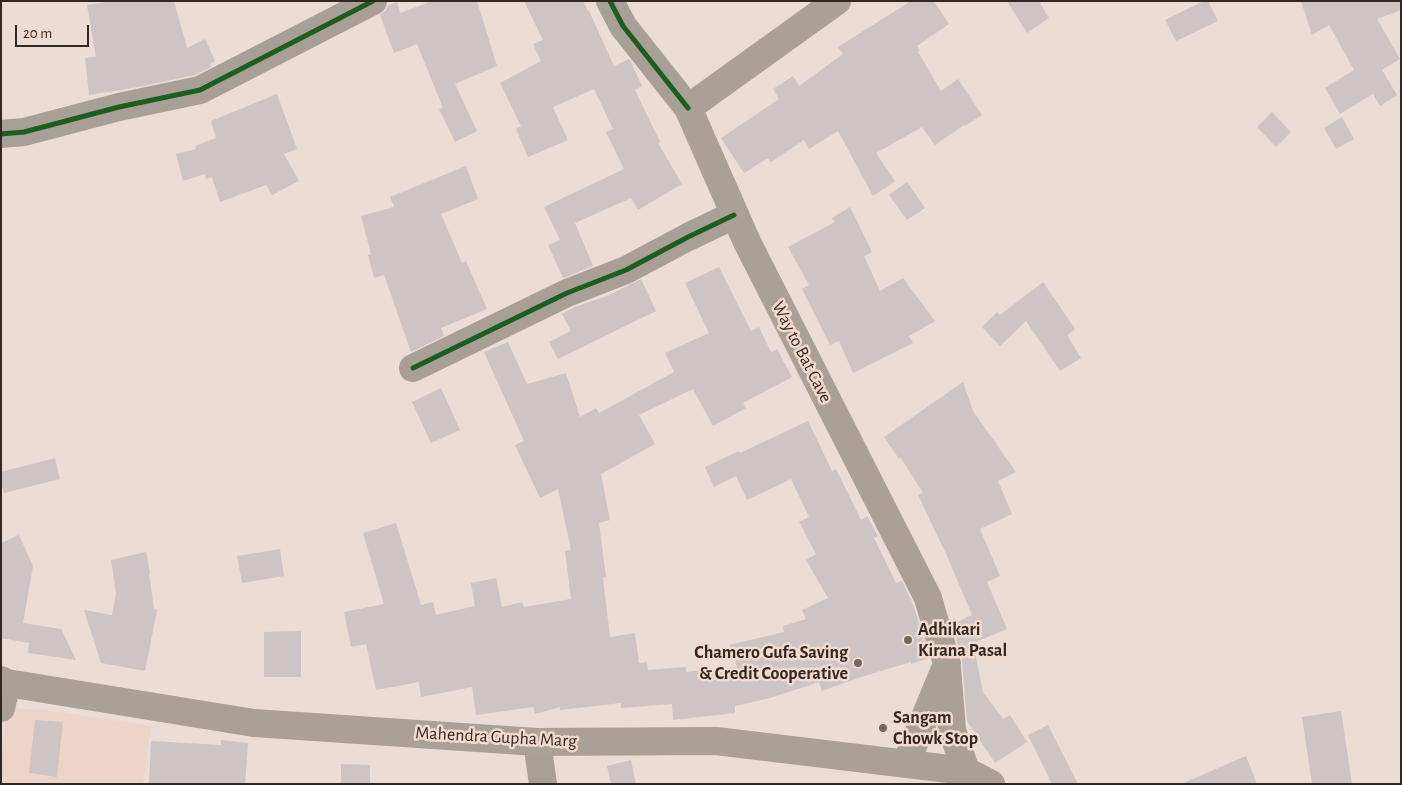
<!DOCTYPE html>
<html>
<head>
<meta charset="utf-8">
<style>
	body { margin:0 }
	#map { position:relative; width:1402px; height:785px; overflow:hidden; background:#ebdcd6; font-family:"Alegreya Sans",sans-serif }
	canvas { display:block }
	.frame { position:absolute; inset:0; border:2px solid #322823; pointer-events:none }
	.scale { position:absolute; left:15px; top:25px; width:74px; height:22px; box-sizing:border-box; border:2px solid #322823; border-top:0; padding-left:6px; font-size:15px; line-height:18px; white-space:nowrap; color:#322823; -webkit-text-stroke:4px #f4d9cd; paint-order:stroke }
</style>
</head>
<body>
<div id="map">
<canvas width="1402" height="785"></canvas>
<div class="frame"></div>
<div class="scale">20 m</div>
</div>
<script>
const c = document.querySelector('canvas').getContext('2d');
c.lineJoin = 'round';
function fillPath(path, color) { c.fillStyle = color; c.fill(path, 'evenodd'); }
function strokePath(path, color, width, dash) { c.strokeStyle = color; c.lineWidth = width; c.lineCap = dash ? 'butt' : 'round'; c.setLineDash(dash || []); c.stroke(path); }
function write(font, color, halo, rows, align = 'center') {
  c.font = font + ' "Alegreya Sans",sans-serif'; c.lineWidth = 5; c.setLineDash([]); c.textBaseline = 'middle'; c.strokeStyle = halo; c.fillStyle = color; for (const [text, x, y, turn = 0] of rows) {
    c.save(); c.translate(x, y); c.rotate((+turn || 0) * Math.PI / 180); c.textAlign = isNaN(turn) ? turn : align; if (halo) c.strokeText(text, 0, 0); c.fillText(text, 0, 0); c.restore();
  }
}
const built = new Path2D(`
	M 7,708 L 49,710 L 151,726 L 143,784 L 1,784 L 1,764 Z`);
const building = new Path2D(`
	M 113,1 L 174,1 L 187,48 L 205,39 L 215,61 L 210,64 L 211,67 L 195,75 L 138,87 L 89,95 L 85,58 L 96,57 L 87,5 Z
	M 432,1 L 477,1 L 497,66 L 455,84 L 477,131 L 455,142 L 439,109 L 443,108 L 417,44 L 394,53 L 380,15 L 386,10 L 387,6 L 397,2 L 400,13 Z
	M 524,1 L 583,1 L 588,11 L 589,11 L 614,66 L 629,59 L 630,60 L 642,86 L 635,90 L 660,142 L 658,143 L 682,184 L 638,210 L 631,198 L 575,223 L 593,266 L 563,278 L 548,245 L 560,240 L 544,207 L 624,169 L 606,132 L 613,129 L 594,89 L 553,107 L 568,140 L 528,157 L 516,129 L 521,126 L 500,83 L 541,61 L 533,44 L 543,40 Z
	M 911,1 L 934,1 L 949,24 L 917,46 L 920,51 L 918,52 L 941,91 L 958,79 L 982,115 L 965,126 L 964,125 L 935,145 L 922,127 L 876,153 L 895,181 L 873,196 L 838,131 L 809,149 L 804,140 L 771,162 L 768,158 L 744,173 L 721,138 L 779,99 L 773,89 L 793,76 L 799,86 L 843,54 L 838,47 Z
	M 1007,1 L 1039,1 L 1049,18 L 1027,33 Z
	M 1204,1 L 1208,1 L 1218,21 L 1176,41 L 1165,20 Z
	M 1301,1 L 1401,1 L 1401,10 L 1377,19 L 1400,59 L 1382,70 L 1397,95 L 1380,106 L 1373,94 L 1340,114 L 1325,88 L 1354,70 L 1329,25 L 1312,35 Z
	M 277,94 L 297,149 L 284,154 L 299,181 L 272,195 L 266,185 L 220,202 L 212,177 L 206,179 L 205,174 L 183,181 L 176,154 L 196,149 L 195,146 L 216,138 L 211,121 Z
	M 1272,112 L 1291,132 L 1276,147 L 1257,127 Z
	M 1342,117 L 1354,139 L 1336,149 L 1324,128 Z
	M 466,166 L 478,199 L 441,214 L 462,263 L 466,261 L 487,309 L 441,328 L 444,336 L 411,352 L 384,275 L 374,278 L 368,255 L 371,254 L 361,216 L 394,207 L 390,197 Z
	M 907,182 L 925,208 L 907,220 L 889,195 Z
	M 850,207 L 872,252 L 864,256 L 880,291 L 903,278 L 935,321 L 909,336 L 913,343 L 853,373 L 839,341 L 830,345 L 802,289 L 809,285 L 788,247 L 835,222 L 832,218 Z
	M 719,267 L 751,331 L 759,327 L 771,352 L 777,349 L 792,377 L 743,403 L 746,408 L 713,426 L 693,389 L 639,415 L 655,444 L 601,474 L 610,520 L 599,523 L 606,577 L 603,578 L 610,637 L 635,633 L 639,663 L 647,662 L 648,670 L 686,667 L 686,672 L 737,667 L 729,645 L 784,632 L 783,626 L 806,619 L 802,610 L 828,598 L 806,560 L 816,554 L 799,522 L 809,517 L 791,479 L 747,500 L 736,476 L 714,487 L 705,467 L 739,451 L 740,453 L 808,421 L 832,471 L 836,469 L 861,520 L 867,516 L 878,536 L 874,538 L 896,583 L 902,581 L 913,604 L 929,658 L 911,664 L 911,662 L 864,676 L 822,691 L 819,682 L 770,698 L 735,706 L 735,713 L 673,720 L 672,704 L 621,708 L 621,703 L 560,710 L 560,707 L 535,714 L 533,707 L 476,715 L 472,687 L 421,697 L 419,682 L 376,690 L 366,644 L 351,647 L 344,612 L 384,604 L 363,533 L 396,523 L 421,605 L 433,602 L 436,615 L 475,606 L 471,583 L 496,578 L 502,607 L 522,602 L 524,607 L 571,599 L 565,551 L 571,550 L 558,489 L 540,498 L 515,445 L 524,441 L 484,352 L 508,342 L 527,384 L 566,373 L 580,417 L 596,408 L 599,413 L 674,372 L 665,353 L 709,333 L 685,283 Z
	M 641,279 L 656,311 L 558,359 L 549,342 L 571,331 L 562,314 L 575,307 L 607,296 Z
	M 1043,282 L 1075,329 L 1067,335 L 1081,358 L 1060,371 L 1026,321 L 1000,346 L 982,327 L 997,312 L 1000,315 Z
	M 963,382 L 973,411 L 1016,472 L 998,481 L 1012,514 L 980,529 L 1000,576 L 987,582 L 1007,629 L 973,643 L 983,692 L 1003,719 L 1010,715 L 1027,742 L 995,763 L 967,721 L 962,660 L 952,624 L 972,615 L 947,556 L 918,495 L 923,493 L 901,458 L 899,459 L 884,437 Z
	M 441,388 L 460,430 L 431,443 L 412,402 Z
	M 55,458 L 60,479 L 4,493 L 1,482 L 1,472 Z
	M 19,535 L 33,566 L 23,623 L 61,629 L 76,660 L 28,653 L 29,643 L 1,638 L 1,543 Z
	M 280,549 L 284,576 L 242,583 L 237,556 Z
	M 146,552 L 150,573 L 149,573 L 154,609 L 157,610 L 145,671 L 101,663 L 84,610 L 112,615 L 116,593 L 111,560 Z
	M 301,631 L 301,677 L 264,677 L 264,632 Z
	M 1341,711 L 1352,784 L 1312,784 L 1302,717 Z
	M 35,720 L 63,722 L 57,777 L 29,773 Z
	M 1048,725 L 1078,784 L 1052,784 L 1028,735 Z
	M 221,740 L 248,743 L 245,784 L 149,784 L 151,741 L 221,745 Z
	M 1246,756 L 1257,784 L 1181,784 Z
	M 631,760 L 636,784 L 611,784 L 607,766 Z
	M 341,764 L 370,765 L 370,784 L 341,784 Z`);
const minor = new Path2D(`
	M 610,1 L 623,26 L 688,108
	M 1,134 L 24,132 L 119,107 L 200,90 L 373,1
	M 413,368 L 567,293 L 626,270 L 688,237 L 734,215
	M 1,708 L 7,683
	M 537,742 L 543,784`);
const major = new Path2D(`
	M 837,1 L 688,108 L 747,242 L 928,598 L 947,664 L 906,763
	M 947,668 L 952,730 L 966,771
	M 1,680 L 7,683 L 254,723 L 537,742 L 716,741 L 966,771 L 991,784`);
const cycleway = new Path2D(`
	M 610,1 L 623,26 L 688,108
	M 1,134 L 24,132 L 119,107 L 200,90 L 373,1
	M 413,368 L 567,293 L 626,270 L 688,237 L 734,215`);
const markers = [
	[908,640,5,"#736762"],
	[858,663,5,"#736762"],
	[883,728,5,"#736762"]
];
const streetNames = [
	["Way to Bat Cave",802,352,63],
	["Mahendra Gupha Marg",496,737,3]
];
const poiNames = [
	["Adhikari",918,630],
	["Kirana Pasal",918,651],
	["Chamero Gufa Saving",848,653,"right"],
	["& Credit Cooperative",848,674,"right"],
	["Sangam",893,718],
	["Chowk Stop",893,739]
];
fillPath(built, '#edd4c8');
fillPath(building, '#cdc4c6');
strokePath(minor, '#a8a097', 28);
strokePath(major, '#aba095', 28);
strokePath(cycleway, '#1b5e20', 5);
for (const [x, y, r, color] of markers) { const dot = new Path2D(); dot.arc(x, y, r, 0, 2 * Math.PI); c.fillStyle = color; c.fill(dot); strokePath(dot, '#f4d9cd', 2); }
write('18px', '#322823', '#f4d9cd', streetNames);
write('bold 18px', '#322823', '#f4d9cd', poiNames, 'left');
</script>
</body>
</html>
